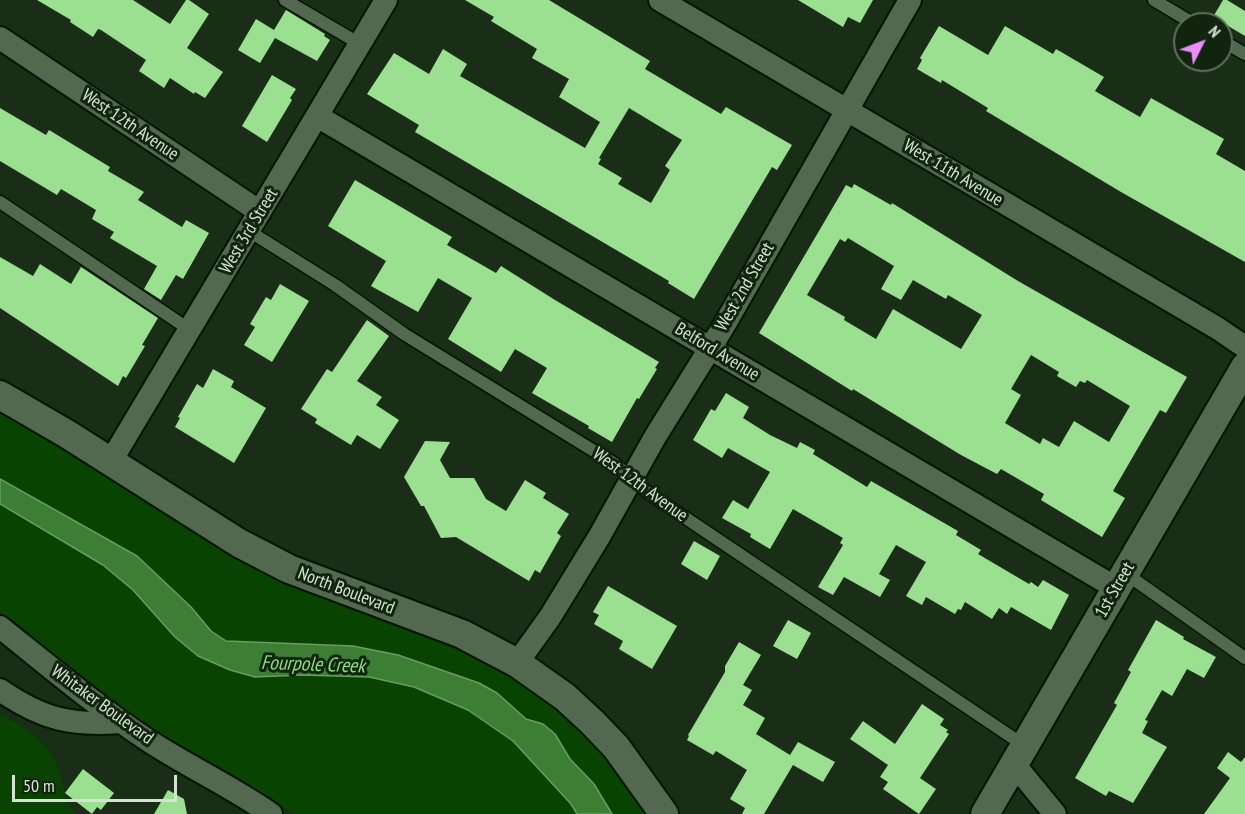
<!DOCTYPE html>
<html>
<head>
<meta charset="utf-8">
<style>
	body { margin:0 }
	#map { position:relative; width:1245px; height:814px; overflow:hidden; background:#1a2e17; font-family:"PT Sans Narrow",sans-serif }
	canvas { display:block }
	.north { position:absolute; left:1173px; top:12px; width:60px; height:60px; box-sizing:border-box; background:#11240e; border:2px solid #60705d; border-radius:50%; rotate:48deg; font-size:16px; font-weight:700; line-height:24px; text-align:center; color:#d6e3d4 }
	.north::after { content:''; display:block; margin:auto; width:21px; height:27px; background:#eb8dfc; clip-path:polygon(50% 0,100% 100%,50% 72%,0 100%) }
	.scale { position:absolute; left:12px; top:775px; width:165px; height:27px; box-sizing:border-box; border:3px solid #d6e3d4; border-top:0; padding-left:8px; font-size:18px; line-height:21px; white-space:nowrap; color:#d6e3d4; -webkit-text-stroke:4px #11240e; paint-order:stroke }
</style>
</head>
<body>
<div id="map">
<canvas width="1245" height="814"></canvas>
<div class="north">N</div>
<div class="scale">50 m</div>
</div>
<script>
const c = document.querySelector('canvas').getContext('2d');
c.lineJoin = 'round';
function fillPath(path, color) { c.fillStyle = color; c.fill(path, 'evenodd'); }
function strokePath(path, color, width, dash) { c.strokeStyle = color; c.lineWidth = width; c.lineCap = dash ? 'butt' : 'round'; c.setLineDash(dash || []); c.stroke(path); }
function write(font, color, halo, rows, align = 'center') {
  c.font = font + ' "PT Sans Narrow",sans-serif'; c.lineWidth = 6; c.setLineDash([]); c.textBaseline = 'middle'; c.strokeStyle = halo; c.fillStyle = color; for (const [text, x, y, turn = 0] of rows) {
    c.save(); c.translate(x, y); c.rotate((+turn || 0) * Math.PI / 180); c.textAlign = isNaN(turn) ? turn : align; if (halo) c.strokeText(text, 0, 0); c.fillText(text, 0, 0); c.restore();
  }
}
const green = new Path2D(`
	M 0,410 L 96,468 L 230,554 L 309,591 L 446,642 L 510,674 L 561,710 L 605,755 L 647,814 L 293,814 L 239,778 L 163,735 L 128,711 L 0,612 Z
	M 0,715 C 25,726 50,744 59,771 C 65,787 63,801 75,814 L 0,814 Z`);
const water = new Path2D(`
	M 0,479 L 137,556 L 191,607 L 211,631 L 226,641 L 353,646 L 398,655 L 479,683 L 497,693 L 526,719 L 543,724 L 555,734 L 570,759 L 594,784 L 612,814 L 577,814 L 571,804 L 513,741 L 468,710 L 414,687 L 369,677 L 303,675 L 255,677 L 230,670 L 198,656 L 175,637 L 133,590 L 103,565 L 0,504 Z`);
const building = new Path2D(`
	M 37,0 L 133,0 L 170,24 L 186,0 L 189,0 L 209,14 L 187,48 L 223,72 L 205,98 L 195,92 L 194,94 L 170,78 L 164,88 L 139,71 L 146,60 L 101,30 L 98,29 L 93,37 L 70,22 L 71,20 Z
	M 465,0 L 549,0 L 650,61 L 645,69 L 721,114 L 726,107 L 792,145 L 777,170 L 772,167 L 694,299 L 668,283 L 669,281 L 415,132 L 419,125 L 367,94 L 394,53 L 429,74 L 443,49 L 467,64 L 460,76 L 585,148 L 600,122 L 559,97 L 569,79 L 532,58 L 537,49 L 491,21 L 494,17 ZM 629,108 L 682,140 L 665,166 L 670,170 L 651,203 L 618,184 L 622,178 L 598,164 L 601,159 L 599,158 Z
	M 798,0 L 873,0 L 860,23 L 848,17 L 843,27 Z
	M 1223,0 L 1227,0 L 1245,11 L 1245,36 L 1213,17 Z
	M 286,10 L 325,34 L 324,36 L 330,40 L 317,61 L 275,38 L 260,63 L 238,50 L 256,19 L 274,30 Z
	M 939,26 L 988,55 L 1005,26 L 1053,54 L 1056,49 L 1104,77 L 1095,91 L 1140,117 L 1151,98 L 1224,139 L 1216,154 L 1245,171 L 1245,262 L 1121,192 L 986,111 L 988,108 L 942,80 L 941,83 L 917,69 L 922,60 L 920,58 Z
	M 272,75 L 296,89 L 290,98 L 292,100 L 267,142 L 242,126 Z
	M 0,108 L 46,135 L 49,130 L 110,167 L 108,171 L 144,192 L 138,200 L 182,227 L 186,220 L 209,233 L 183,279 L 176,275 L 161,300 L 144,289 L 157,266 L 110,238 L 114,232 L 92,219 L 96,210 L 61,189 L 57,195 L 0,161 Z
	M 355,180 L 452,237 L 447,245 L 496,273 L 501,266 L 555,300 L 659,362 L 655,368 L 657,369 L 639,399 L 637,398 L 612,442 L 588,428 L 589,426 L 532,393 L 547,368 L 515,349 L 501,372 L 448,339 L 472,298 L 438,278 L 418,312 L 371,286 L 386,261 L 328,226 Z
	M 854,184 L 891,205 L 892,203 L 1018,281 L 1187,377 L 1166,413 L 1160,410 L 1113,491 L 1125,498 L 1102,537 L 1041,500 L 1044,494 L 1001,469 L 997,474 L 961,455 L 853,389 L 852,391 L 759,333 L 846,185 L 852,188 ZM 848,238 L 894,266 L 881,289 L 901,300 L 913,280 L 946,299 L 948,295 L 982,315 L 961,349 L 893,309 L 876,339 L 844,320 L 845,317 L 807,295 L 840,239 L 845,242 ZM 1031,355 L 1059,372 L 1057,376 L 1076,387 L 1080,381 L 1085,383 L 1087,380 L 1130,406 L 1109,442 L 1074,421 L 1059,447 L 1043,438 L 1040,444 L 1005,423 L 1021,395 L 1011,389 Z
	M 0,257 L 33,276 L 40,264 L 71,284 L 81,267 L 158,318 L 142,345 L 145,346 L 126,378 L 123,376 L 118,386 L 0,308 Z
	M 280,284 L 309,301 L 272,362 L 244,345 L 255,327 L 250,324 L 266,297 L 271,300 Z
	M 367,320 L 389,336 L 357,381 L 382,397 L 376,405 L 399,420 L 380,449 L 357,435 L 351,445 L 315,423 L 317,419 L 301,409 L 327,369 L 332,372 Z
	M 213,369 L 234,381 L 231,387 L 266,408 L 234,463 L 175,427 L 180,418 L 178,417 L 197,384 L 203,388 Z
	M 726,393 L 749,407 L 743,418 L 770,435 L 797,448 L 800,442 L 815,450 L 813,454 L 867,487 L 871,481 L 958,531 L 956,535 L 981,550 L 978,554 L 1029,584 L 1031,582 L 1038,587 L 1043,580 L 1069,595 L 1051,630 L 1011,607 L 1007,614 L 999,608 L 992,619 L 965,602 L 961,610 L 958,609 L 955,614 L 926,597 L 922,605 L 906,596 L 926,562 L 896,545 L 879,574 L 890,580 L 880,597 L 844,577 L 833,595 L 818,587 L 843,545 L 840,543 L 843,538 L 793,509 L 770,549 L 750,537 L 751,534 L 722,518 L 733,500 L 748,509 L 770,472 L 728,448 L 722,458 L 693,440 L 711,409 L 715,411 Z
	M 425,441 L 450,442 L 440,460 L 450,478 L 474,478 L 486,499 L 506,511 L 525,480 L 546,493 L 543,498 L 569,514 L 557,533 L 561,536 L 540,573 L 535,570 L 529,581 L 456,537 L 441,538 L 424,506 L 421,506 L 404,477 Z
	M 694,541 L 720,556 L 707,580 L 681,564 Z
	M 608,586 L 677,626 L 652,669 L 619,649 L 623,641 L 594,624 L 599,615 L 593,612 Z
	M 788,620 L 811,633 L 797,659 L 773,646 Z
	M 1156,620 L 1184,637 L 1183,639 L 1216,657 L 1204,678 L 1187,669 L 1172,696 L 1162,690 L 1145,720 L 1148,721 L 1142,733 L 1167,747 L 1133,803 L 1109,791 L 1106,796 L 1075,778 L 1117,705 L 1114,703 L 1131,672 L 1128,670 Z
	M 739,642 L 761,655 L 743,685 L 752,690 L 743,705 L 765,718 L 756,734 L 790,755 L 798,742 L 835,762 L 823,782 L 793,765 L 764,814 L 742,814 L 745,808 L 730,799 L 747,770 L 716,751 L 713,755 L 687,740 L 689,736 L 688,735 L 725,672 L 725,666 Z
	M 922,704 L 944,719 L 940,725 L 948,730 L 946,732 L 949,734 L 920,778 L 936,789 L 919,814 L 883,789 L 888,782 L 880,777 L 888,765 L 850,739 L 863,721 L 895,744 Z
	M 1228,752 L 1241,762 L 1245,757 L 1245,814 L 1204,814 L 1230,778 L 1217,768 Z
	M 83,769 L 114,793 L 101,810 L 97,807 L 92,814 L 65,793 Z
	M 168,790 L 184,799 L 187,814 L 154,814 Z`);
const service = new Path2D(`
	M 285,0 L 360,44
	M 1154,0 L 1194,24
	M 1221,40 L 1245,54
	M 0,202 L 190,330
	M 249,231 L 335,285 L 404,334 L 615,464 L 647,492 L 1025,746
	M 1125,573 L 1245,658`);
const minor = new Path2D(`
	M 660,0 L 1217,328 L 1245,347
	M 0,38 L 260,212
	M 317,116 L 1116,588
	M 111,461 L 386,0
	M 0,627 C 49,666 97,707 149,741 C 189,767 232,787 271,814
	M 517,663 L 550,617 L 599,537 L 655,437 L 722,329 L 910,0
	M 0,690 C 42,719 71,726 121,722
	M 1014,764 L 1055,814`);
const tertiary = new Path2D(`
	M 0,395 L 67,434 L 239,543 L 289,569 L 462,634 L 517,663 L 565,697 L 592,722 L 616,747 L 664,814
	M 985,814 L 1245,367`);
const streetNames = [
	["West 12th Avenue",130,125,34],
	["West 11th Avenue",953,173,31],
	["West 3rd Street",249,231,-59],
	["West 2nd Street",745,287,-60],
	["Belford Avenue",717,352,31],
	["West 12th Avenue",640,485,36],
	["1st Street",1115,590,-60],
	["North Boulevard",346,591,21],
	["Whitaker Boulevard",102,705,36]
];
const waterNames = [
	["Fourpole Creek",313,665,2]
];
fillPath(green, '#094301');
fillPath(water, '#3c7e33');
strokePath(water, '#6a9c63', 1.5);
fillPath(building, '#9be091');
strokePath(service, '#041503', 15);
strokePath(minor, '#041503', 26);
strokePath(tertiary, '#041503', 32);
strokePath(service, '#52684f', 12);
strokePath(minor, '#52684f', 22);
strokePath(tertiary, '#52684f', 28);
write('18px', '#d6e3d4', '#11240e', streetNames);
write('italic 20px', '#89e07c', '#11240e', waterNames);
</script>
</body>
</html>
